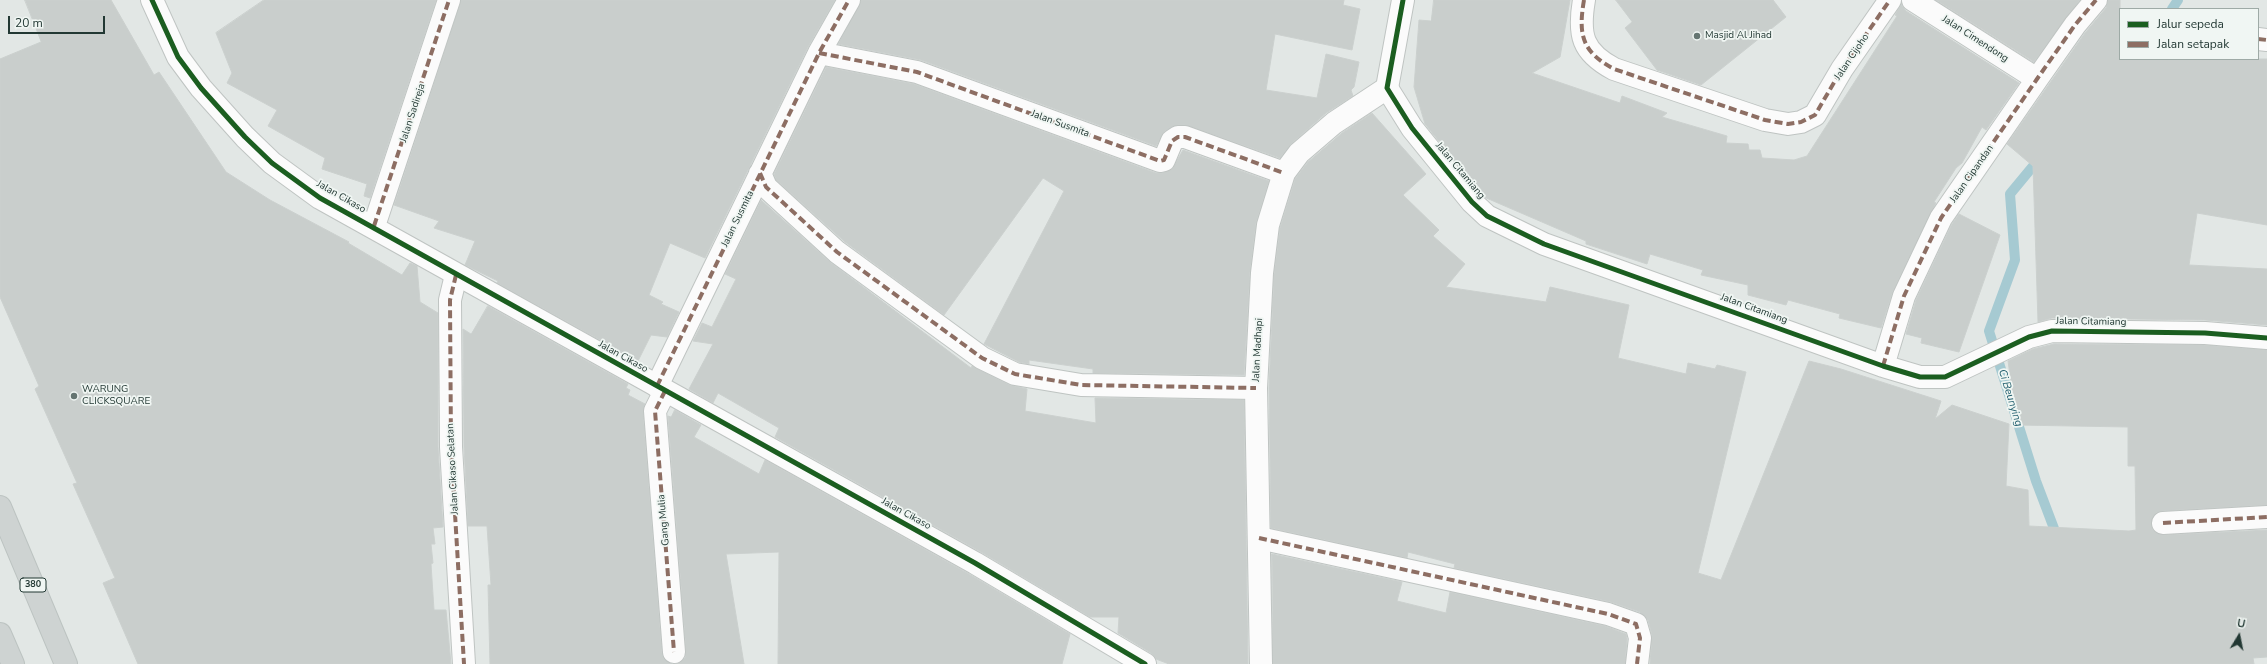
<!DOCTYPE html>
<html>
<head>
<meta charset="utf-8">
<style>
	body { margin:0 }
	#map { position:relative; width:2267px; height:664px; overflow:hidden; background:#e2e7e5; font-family:"Nunito Sans",sans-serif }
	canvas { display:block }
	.legend { position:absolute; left:2119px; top:8px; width:140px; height:52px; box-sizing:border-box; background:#f0f6f3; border:1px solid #9eaaa6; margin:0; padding:5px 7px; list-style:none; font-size:12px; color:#223833 }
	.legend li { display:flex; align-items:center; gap:8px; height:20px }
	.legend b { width:20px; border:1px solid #9eaaa6 }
	.north { position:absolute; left:2219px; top:616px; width:40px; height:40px; -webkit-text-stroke:3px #f0f6f3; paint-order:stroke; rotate:10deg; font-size:11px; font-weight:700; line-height:16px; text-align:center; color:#223833 }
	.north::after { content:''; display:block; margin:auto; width:14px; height:18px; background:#223833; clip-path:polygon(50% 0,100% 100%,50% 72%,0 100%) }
	.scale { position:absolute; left:8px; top:16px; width:97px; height:18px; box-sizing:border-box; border:2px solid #223833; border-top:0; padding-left:5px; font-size:12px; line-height:14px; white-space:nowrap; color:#223833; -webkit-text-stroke:3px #f0f6f3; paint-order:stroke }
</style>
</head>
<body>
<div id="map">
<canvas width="2267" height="664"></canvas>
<ul class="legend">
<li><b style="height:5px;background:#1b5e20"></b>Jalur sepeda</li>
<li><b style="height:5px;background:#8d6e63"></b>Jalan setapak</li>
</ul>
<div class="north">U</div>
<div class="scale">20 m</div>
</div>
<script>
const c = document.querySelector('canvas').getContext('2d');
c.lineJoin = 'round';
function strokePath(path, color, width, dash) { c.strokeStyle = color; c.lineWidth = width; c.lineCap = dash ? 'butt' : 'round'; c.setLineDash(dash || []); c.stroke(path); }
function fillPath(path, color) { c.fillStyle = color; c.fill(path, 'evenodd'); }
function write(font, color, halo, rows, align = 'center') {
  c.font = font + ' "Nunito Sans",sans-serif'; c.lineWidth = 3.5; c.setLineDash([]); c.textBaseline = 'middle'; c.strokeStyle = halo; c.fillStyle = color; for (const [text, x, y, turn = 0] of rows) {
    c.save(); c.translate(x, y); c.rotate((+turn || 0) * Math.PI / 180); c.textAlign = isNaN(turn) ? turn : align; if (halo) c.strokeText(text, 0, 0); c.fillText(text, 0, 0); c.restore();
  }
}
const stream = new Path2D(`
	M 2172,9 L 2178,0
	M 2043,158 L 2034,165 L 2010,194 L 2015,260 L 1989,331 L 2036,481 L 2058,539`);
const building = new Path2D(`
	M 25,0 L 111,0 L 154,75 L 159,72 L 226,172 L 270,200 L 349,242 L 348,243 L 402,275 L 410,263 L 417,266 L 420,302 L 438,313 L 438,447 L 443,527 L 433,528 L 435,544 L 431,544 L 433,563 L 431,564 L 434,610 L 446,610 L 451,664 L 138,664 L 103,583 L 115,578 L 73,484 L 77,483 L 35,389 L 39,386 L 0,297 L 0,59 L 41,42 Z
	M 264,0 L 436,0 L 370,198 L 364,196 L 367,184 L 322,169 L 325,158 L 268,126 L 277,110 L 227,83 L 232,73 L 216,33 Z
	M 461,0 L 835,0 L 808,47 L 705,258 L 670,243 L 649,295 L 663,302 L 661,304 L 679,312 L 667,337 L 651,335 L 638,361 L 497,283 L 498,281 L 465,265 L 475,241 L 434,228 L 439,221 L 394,205 Z
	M 861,0 L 1344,0 L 1343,5 L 1360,9 L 1352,50 L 1275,34 L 1266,90 L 1317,98 L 1326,54 L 1359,62 L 1354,87 L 1351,90 L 1353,96 L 1326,113 L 1291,144 L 1280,158 L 1185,125 L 1178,125 L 1165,131 L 1156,146 L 921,60 L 838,44 Z
	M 1434,0 L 1570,0 L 1560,57 L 1532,73 L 1620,103 L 1622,96 L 1667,113 L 1662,117 L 1727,136 L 1726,143 L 1748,144 L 1749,150 L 1760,150 L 1762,158 L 1794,160 L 1807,156 L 1897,16 L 1895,15 L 1901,4 L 1906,11 L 2019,83 L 1986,130 L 1982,127 L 1962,163 L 1956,168 L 1934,202 L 1936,203 L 1893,291 L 1881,328 L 1839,318 L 1840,314 L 1788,300 L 1786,305 L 1748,295 L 1748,285 L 1701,275 L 1703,270 L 1650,254 L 1647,264 L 1586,244 L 1586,241 L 1484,197 L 1425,124 L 1414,87 L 1419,20 L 1431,21 Z
	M 1616,0 L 1773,0 L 1786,17 L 1701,85 L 1657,70 L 1625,28 L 1632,22 Z
	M 1936,0 L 2080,0 L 2034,62 Z
	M 2108,0 L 2120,0 L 2120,59 L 2267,59 L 2267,225 L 2197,213 L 2189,265 L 2267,269 L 2267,325 L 2205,320 L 2052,318 L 2038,322 L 2033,166 L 2007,144 L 2085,33 L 2106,8 Z
	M 826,67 L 914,84 L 1156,173 L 1163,173 L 1172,169 L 1183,150 L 1269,181 L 1256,223 L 1250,272 L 1244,375 L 1093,373 L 1093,369 L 1029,360 L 1029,364 L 1019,362 L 984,344 L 1064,191 L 1043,178 L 944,315 L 845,242 L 776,180 L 774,174 Z
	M 1372,113 L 1426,174 L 1403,195 L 1439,230 L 1433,236 L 1465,264 L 1446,287 L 1546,302 L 1550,287 L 1629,305 L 1618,358 L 1686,374 L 1688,363 L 1715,369 L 1717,365 L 1746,372 L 1698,573 L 1721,580 L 1809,361 L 1841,369 L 1941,401 L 1935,419 L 1952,405 L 2009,424 L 2006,486 L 2028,490 L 2029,526 L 2129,531 L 2136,530 L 2135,466 L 2128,466 L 2128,427 L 2017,425 L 2008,361 L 2033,349 L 2054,344 L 2204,345 L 2267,350 L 2267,505 L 2162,511 L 2156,513 L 2151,523 L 2153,530 L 2164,535 L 2267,530 L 2267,657 L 2253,658 L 2254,664 L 1650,664 L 1652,635 L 1648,620 L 1640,612 L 1611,602 L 1454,568 L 1455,564 L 1408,552 L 1407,558 L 1271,528 L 1269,388 L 1274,274 L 1280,228 L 1295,179 L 1308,162 L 1342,133 Z
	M 761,200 L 830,262 L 971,368 L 972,366 L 1010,385 L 1027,389 L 1025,411 L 1096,423 L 1095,398 L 1244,400 L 1248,664 L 1169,664 L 1156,659 L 1151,653 L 1118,633 L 1119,617 L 1090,617 L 981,552 L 775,437 L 779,428 L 718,393 L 713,403 L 689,389 L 713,344 L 693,341 L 702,323 L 712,327 L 736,279 L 725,274 Z
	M 1959,214 L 2000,235 L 1959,352 L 1921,343 L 1922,338 L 1906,334 L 1916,300 L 1952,224 Z
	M 488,306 L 628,384 L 626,388 L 630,390 L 628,395 L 645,404 L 643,412 L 662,653 L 664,659 L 672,664 L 490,664 L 488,585 L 491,585 L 487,526 L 468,526 L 464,447 L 463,329 L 471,334 Z
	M 675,410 L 701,425 L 694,437 L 759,474 L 765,460 L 969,574 L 1070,634 L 1062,664 L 778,664 L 779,552 L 726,554 L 744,664 L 676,664 L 685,658 L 686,651 L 668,416 L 671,417 Z
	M 1272,554 L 1402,582 L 1397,601 L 1446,613 L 1450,592 L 1605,626 L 1626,634 L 1627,639 L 1625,664 L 1273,664 Z`);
const minor = new Path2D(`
	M 1584,0 C 1578,35 1582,52 1614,69 L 1765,120 L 1788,124 L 1801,122 L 1815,115 L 1842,69 L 1890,0
	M 1913,0 L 2037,79
	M 2258,39 L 2267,40
	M 819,53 L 917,72 L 1160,161 L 1164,160 L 1172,141 L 1178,137 L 1185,137 L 1284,173
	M 1387,88 L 1412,128 L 1472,202 L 1487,216 L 1544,244 L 1883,366 L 1920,377 L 1945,377 L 2029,337 L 2052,331 L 2205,333 L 2267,338
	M 760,173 L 766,187 L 837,252 L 982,358 L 1015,374 L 1081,385 L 1256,388
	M 374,226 L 449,0
	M 456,275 L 450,300 L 451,447 L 464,664
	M 1883,366 L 1904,296 L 1941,218 L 2037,79 L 2075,25 L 2096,0
	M 657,386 L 819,53 L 849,0
	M 665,391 L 655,411 L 674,652
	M 2163,523 L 2267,517
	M 1259,538 L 1608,614 L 1636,624 L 1640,638 L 1637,664`);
const tertiary = new Path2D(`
	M 152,0 L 178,57 L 201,88 L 245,137 L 272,163 L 320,198 L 975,563 L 1145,664
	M 1261,664 L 1256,388 L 1262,273 L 1268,225 L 1284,173 L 1299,153 L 1334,123 L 1387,88 L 1403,0`);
const primary = new Path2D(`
	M 0,507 L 66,664
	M 0,634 L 13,664`);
const quiet = new Path2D(`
	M 1584,0 C 1578,35 1582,52 1614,69 L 1765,120 L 1788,124 L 1801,122 L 1815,115 L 1842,69 L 1890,0
	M 2258,39 L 2267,40
	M 819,53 L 917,72 L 1160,161 L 1164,160 L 1172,141 L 1178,137 L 1185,137 L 1284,173
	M 760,173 L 766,187 L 837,252 L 982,358 L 1015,374 L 1081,385 L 1256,388
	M 374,226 L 449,0
	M 456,275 L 450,300 L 451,447 L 464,664
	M 1883,366 L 1904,296 L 1941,218 L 2037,79 L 2075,25 L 2096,0
	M 657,386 L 819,53 L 849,0
	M 665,391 L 655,411 L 674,652
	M 2163,523 L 2267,517
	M 1259,538 L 1608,614 L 1636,624 L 1640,638 L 1637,664`);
const cycleway = new Path2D(`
	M 152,0 L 178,57 L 201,88 L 245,137 L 272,163 L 320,198 L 975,563 L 1145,664
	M 1403,0 L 1387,88 L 1412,128 L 1472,202 L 1487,216 L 1544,244 L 1883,366 L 1920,377 L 1945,377 L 2029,337 L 2052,331 L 2205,333 L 2267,338`);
const markers = [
	[1697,36,4,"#657571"],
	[74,396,4,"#657571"]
];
const shields = [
	[33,585,26]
];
const shieldNames = [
	["380",33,585]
];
const poiNames = [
	["Masjid Al Jihad",1705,36],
	["WARUNG",82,390],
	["CLICKSQUARE",82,402]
];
const streetNames = [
	["Jalan Cimendong",1975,39,33],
	["Jalan Cijoho",1852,57,-56],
	["Jalan Sadireja",413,113,-72],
	["Jalan Susmita",1060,124,20],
	["Jalan Citamiang",1460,171,50],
	["Jalan Cipandan",1972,174,-55],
	["Jalan Cikaso",341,197,30],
	["Jalan Susmita",738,219,-64],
	["Jalan Citamiang",1754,309,20],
	["Jalan Citamiang",2091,322,1],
	["Jalan Madhapi",1258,350,-87],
	["Jalan Cikaso",623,357,29],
	["Jalan Cikaso Selatan",453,469,-93],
	["Jalan Cikaso",906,514,29],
	["Gang Mulia",664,520,-95]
];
const waterNames = [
	["Ci Beunying",2010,398,73]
];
strokePath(stream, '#a6cad2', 10);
fillPath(building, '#c9cecc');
strokePath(building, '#cbd0ce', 1);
strokePath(minor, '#bfc4c2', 24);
strokePath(tertiary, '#bfc4c2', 24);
strokePath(primary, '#bcc3c1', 24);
strokePath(minor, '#fbfbfb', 22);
strokePath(tertiary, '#fbfbfb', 22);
strokePath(primary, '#ced3d2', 22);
strokePath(quiet, '#8d6e63', 4, [8, 4]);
strokePath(cycleway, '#1b5e20', 5);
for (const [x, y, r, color] of markers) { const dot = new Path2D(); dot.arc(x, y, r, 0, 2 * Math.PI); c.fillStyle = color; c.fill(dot); strokePath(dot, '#f0f6f3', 1.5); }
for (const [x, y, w] of shields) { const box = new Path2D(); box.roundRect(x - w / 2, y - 7, w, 14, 3); c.fillStyle = '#f0f6f3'; c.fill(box); strokePath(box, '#223833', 1); }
write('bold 9px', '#223833', null, shieldNames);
write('10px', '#223833', '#f0f6f3', poiNames, 'left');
write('10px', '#223833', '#f0f6f3', streetNames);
write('italic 11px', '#225f6e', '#f0f6f3', waterNames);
</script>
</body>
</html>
